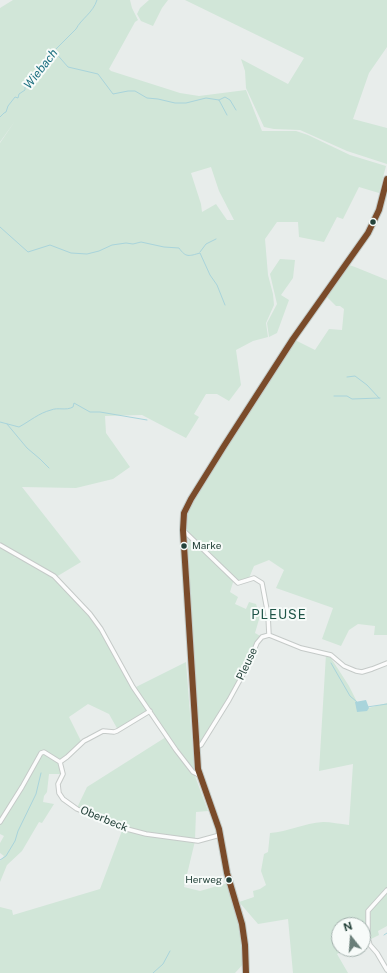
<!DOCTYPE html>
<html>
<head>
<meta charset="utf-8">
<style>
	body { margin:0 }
	#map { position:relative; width:387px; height:973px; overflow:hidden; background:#e8edeb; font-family:"Public Sans",sans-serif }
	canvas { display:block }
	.north { position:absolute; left:331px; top:917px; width:40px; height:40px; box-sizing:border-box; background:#f7fbf9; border:1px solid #a3b1ad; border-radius:50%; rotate:343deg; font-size:11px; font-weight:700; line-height:16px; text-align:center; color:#24423a }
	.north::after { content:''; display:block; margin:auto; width:14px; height:18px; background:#697e78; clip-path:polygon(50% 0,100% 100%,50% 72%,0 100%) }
</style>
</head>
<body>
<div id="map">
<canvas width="387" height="973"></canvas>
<div class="north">N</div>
</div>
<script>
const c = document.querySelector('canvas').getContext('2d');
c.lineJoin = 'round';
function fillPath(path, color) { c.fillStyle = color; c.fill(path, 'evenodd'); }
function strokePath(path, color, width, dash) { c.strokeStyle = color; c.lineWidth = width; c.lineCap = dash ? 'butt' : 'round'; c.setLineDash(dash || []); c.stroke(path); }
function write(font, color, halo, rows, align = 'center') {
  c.font = font + ' "Public Sans",sans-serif'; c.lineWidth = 4; c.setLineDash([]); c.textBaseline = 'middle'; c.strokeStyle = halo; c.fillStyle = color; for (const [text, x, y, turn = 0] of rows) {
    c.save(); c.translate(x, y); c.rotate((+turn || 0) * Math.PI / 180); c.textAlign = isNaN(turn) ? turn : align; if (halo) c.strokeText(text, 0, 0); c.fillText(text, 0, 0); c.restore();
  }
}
const green = new Path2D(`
	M 13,0 L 130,0 L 132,8 L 138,20 L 135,22 L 109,69 L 111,71 L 180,93 L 199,96 L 246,90 L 262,131 L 296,131 L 308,135 L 350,155 L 386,166 L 379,193 L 359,187 L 343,219 L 337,217 L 324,242 L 299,237 L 298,222 L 277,222 L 265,239 L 268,275 L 273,294 L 274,305 L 266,323 L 268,337 L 253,341 L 236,350 L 241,385 L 229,401 L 217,394 L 206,394 L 194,414 L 199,417 L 186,438 L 142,415 L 105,416 L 106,433 L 130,467 L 113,479 L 76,488 L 22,487 L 81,562 L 56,577 L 17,556 L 11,560 L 18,556 L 55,578 L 96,623 L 148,711 L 118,730 L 109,714 L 88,704 L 69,717 L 81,741 L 60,763 L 61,774 L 49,774 L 47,792 L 44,796 L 43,802 L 54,804 L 42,823 L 39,822 L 22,851 L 7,865 L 0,882 L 0,861 L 4,856 L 0,853 L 0,843 L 4,836 L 0,834 L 0,824 L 28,781 L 33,767 L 0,821 L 0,143 L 15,121 L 0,142 L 0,8 ZM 211,167 L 219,191 L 234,220 L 227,220 L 216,204 L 202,212 L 201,204 L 191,173 Z
	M 149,0 L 168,0 L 162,8 L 153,26 L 141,21 L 137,14 L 140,8 Z
	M 185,0 L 387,0 L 387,47 L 369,73 L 353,119 L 387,128 L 387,164 L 347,151 L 300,130 L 274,129 L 264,127 L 246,88 L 245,71 L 241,59 L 288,84 L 304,58 Z
	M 280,259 L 295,260 L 293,278 L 281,295 L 289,300 L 277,333 L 269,337 L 267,323 L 277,304 L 270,274 Z
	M 349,265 L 355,267 L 387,280 L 387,635 L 374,635 L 375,626 L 358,624 L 349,630 L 341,646 L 322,639 L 333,608 L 276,588 L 284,570 L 269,560 L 254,566 L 249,578 L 241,581 L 234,579 L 230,592 L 238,597 L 235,604 L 246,609 L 249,602 L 256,604 L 260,616 L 255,633 L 262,637 L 246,669 L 214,723 L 199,744 L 187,558 L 189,534 L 185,530 L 187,514 L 193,501 L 276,369 L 295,340 L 315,350 L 329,329 L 342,330 L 344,309 L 340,306 L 336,306 L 326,296 Z
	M 326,654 L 329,655 L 349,686 L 361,710 L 387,703 L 387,890 L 370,909 L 369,934 L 363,938 L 363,925 L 339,925 L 339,949 L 345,949 L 337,954 L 348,973 L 293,973 L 288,919 L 258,924 L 239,902 L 254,897 L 253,891 L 260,889 L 266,885 L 261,871 L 264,854 L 268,852 L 270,833 C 288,832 304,823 323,822 C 331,822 340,824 349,825 L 353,764 L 319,771 Z
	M 186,662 L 194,766 L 194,771 L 184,761 L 134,688 Z
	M 166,737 L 195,776 L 208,811 L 196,812 L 195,840 L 164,836 L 123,827 L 77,808 L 87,787 Z
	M 123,828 L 195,841 L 184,887 L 200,891 L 228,883 L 238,912 L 245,962 L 235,973 L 0,973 L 0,907 L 12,910 L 13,915 L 100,889 Z
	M 387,892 L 387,926 L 378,931 L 379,935 L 369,940 L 371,909 Z`);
const water = new Path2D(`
	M 366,700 L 369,708 L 367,711 L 357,712 L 355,702 Z`);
const stream = new Path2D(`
	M 54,51 L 68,67 L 98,74 L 113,94 L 128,91 L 135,91 L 147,98 L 158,99 L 175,103 L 186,103 L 206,98 L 219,100 L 227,115
	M 219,100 L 225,97 L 230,100 L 236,110
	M 0,117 L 4,113 L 6,112 L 8,106 L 15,97 L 18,98 L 19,94 L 25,90 L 25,87 L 29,85 L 46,59 L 76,29 C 81,19 93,13 97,0
	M 0,227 L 28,252 L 50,245 L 71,253 L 87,254 L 99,251 L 112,245 L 126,243 L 133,244 L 141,242 L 164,247 L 179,248 C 186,258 189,256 200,253 L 210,275 L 217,285 L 225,305
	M 200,252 L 206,244 L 216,239
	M 347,377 L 355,376 L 367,385 L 379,398
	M 334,396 L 347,396 L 352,399 L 380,398
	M 0,422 L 19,427 C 30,421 39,413 51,410 C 58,407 66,411 73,407 L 74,403 L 90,412 L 100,412 L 147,420
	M 7,424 L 27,448 L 40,459 L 49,468
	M 331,663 L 350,696 L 357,702
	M 367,707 L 387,704
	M 0,860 L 6,856 L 15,841 L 18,831 L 36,794 L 41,773
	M 384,935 L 387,933
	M 153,973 L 163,964 L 170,951`);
const minor = new Path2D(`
	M 183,530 L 238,583 L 254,578 L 262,583 L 268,615 L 269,635 L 262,637 L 257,643 L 246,669 L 229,700 L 201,745 L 197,747
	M 0,545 L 54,576 L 90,614 L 101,629 L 133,687 L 176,750 L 193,772 L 199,775
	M 269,635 L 301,648 L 331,655 L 344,666 L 356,671 L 362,672 L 372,669 L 387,663
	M 150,711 L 117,731 L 114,732 L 103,731 L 88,739 L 84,741 L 67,757 L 60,762 L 63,774 L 58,784 L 59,793 L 63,799 L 77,809 L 123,828 L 146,834 L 198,841 L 220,835
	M 0,822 L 22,787 L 41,753 L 44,752 L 60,762
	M 387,890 L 368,911 L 368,938 L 370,945 L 377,953 L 387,970`);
const primary = new Path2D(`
	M 246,973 L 245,945 L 242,924 L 227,873 L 219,829 L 198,769 L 183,530 L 184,513 L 191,499 L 224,446 L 293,339 L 368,233 L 379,210 L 387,179`);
const bus1 = new Path2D(`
	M 246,973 L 245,945 L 242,924 L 227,873 L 219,829 L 198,769 L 183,530 L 184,513 L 191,499 L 224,446 L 293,339 L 368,233 L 379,210 L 387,179`);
const markers = [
	[373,222,3.5,"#24423a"],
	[184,546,3.5,"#24423a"],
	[229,880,3.5,"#24423a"]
];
const busNames = [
	["Marke",192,546],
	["Herweg",222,880,"right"]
];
const streetNames = [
	["Pleuse",247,664,-65],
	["Oberbeck",104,819,22]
];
const waterNames = [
	["Wiebach",41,69,-52]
];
const quarterNames = [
	["PLEUSE",279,615]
];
fillPath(green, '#d1e6d8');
fillPath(water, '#a9d4db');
strokePath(stream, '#a9d4db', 1);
strokePath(minor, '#c5cac8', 5.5);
strokePath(primary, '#c3ccc9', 8);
strokePath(minor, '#fcfcfc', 3.5);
strokePath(primary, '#cfd7d5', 6);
strokePath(bus1, '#7a4b2a', 6);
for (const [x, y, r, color] of markers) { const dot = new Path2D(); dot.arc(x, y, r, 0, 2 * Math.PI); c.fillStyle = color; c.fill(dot); strokePath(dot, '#f7fbf9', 1.5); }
write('10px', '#24423a', '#f7fbf9', busNames, 'left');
write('11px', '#24423a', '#f7fbf9', streetNames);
write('italic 12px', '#1c6f80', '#f7fbf9', waterNames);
c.letterSpacing = '1px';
write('13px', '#1f5548', '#f7fbf9', quarterNames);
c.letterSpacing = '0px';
</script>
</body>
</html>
